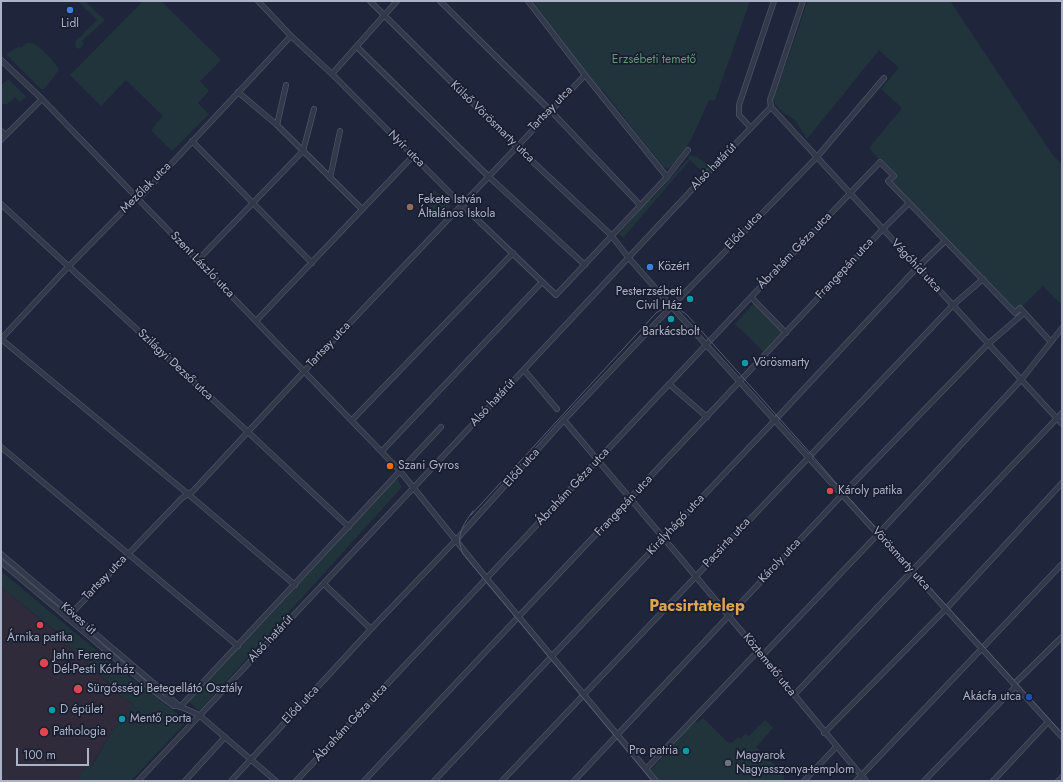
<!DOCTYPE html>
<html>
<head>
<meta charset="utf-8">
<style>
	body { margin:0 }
	#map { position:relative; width:1063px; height:782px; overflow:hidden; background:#1f263b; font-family:Jost,sans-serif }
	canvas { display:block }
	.frame { position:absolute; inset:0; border:2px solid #adb3c7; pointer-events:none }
	.scale { position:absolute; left:16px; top:748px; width:73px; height:18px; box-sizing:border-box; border:2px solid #adb3c7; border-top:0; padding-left:5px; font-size:12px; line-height:14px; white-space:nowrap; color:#adb3c7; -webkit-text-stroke:3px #181e2f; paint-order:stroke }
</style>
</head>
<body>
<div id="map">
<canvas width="1063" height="782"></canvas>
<div class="frame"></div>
<div class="scale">100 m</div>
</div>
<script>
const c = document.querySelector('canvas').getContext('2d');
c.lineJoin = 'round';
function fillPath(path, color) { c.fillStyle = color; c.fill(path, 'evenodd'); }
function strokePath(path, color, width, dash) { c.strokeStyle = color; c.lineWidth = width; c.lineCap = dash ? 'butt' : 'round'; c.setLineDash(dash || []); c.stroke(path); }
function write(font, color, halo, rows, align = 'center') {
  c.font = font + ' Jost,sans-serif'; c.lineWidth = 3.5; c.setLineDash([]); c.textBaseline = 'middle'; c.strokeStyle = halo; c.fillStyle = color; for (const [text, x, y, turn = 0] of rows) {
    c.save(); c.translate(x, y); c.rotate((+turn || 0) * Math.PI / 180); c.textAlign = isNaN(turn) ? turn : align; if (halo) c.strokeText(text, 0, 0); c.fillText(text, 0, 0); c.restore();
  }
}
const medical = new Path2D(`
	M 1,587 L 57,633 L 59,638 L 115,689 L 114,692 L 132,703 L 130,709 L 127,715 L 129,716 L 126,721 L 122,723 L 118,721 L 91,766 L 87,764 L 76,781 L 1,781 Z`);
const green = new Path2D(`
	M 78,1 L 85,1 L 105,20 L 82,41 L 84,44 L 79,49 L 76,47 L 75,42 L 97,20 Z
	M 143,1 L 161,1 L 221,60 L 200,81 L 209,91 L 198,103 L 209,114 L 172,151 L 151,130 L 163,116 L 126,80 L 101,106 L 70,75 Z
	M 532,1 L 750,1 L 715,100 L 709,100 C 700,119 686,158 667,169 L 665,167 L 664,168 L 602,89 L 599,91 L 543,18 L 544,17 Z
	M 808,1 L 950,1 L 1052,154 L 1062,165 L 1062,305 L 1043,286 L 1015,313 L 888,181 L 894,175 L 869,148 L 902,108 L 881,89 L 899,68 L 879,50 L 807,139 C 804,134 800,128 797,123 C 790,114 773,110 774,97 Z
	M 26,43 C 27,43 31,43 32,43 C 39,45 57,64 59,70 L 44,89 L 41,89 L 7,55 L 7,53 L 20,46 L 21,48 Z
	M 8,79 L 26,97 L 20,102 L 15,97 L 7,104 L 1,104 L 1,84 L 3,84 Z
	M 690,155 L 697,157 L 710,166 L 704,173 L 690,160 L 623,238 L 619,234 L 647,201 L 652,199 L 688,159 Z
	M 434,190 L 451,206 L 440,217 L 423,201 Z
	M 754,303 L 784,331 L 764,352 L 735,324 Z
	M 394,479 L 397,479 L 402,487 L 202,708 L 198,710 L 189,702 Z
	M 1,571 C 62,622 123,673 187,721 L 131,781 L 76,781 L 87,764 L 92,766 L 118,721 L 122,723 L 124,720 L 126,721 L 129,717 L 127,715 L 130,710 L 128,708 L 132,703 L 114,692 L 115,688 L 59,638 L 57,632 L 1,587 Z
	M 703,718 L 727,742 L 732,743 L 738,737 L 740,739 L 745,734 L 749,736 L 765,720 L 773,728 L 756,747 L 780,770 L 785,778 L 783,779 L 784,781 L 661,781 L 651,770 L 695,721 L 697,723 Z`);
const minor = new Path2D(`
	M 258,1 L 291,36 L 332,74 L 461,204 L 556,295 L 667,177 L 688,150
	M 370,1 L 516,146 L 611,235 L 628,257 L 680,316 L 1062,737
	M 440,1 L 550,110 L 640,205
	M 528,1 L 585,75 L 667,177
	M 803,1 L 770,100 L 771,107 L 1062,424
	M 357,47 L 488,176 L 585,265
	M 1,60 L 42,99 L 400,471 L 487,579 L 656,781
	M 332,74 L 397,1
	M 238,92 L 277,125 L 362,209
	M 277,125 L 286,85
	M 751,128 L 739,115 L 739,105 L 774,1
	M 1,131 L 6,135
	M 1,140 L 42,99
	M 192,141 L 312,263
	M 330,178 L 340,131
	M 1,204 L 248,432 L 349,527
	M 198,260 L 303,151 L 314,109
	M 751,297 L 786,333
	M 256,321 L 413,156
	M 1,339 L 68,267 L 131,203 L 144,193 L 291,36
	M 1,339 L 188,494 L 295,585
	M 524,370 L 557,409
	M 669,384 L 707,417
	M 352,420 L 513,253
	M 564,420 C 620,487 677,553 732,620 C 777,673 821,728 866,781
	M 1,447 L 238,646
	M 382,451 L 542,282
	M 1,554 L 163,691 L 179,706 L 199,715 L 276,781
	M 1,562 L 155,692 L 174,706 L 179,706
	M 324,584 L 371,629
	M 67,618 L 182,498 L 193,491 L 310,365 L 585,75
	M 762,656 L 880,532 L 1021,380 L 1062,328
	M 1014,684 L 1062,637
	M 794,695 L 1062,413
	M 180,707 L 441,427
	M 824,733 L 946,609 L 1062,483
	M 646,769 L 758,651
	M 138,781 L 417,484 L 714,166 L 771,107
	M 185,781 L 225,737
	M 231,781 L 371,629 L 456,540 L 564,420 L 672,306 L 817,157 L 884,78
	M 296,781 L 751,297 L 880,162 L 894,176 L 888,181 L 1015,313 L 1020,308 L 1051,342
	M 364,781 L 882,230 L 909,203
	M 434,781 L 775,420 L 912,273 L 945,241
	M 502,781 L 953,305 L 983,279
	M 574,781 L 840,497 L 988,344 L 1024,313
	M 804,781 L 836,747
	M 856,781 L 1062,564
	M 924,781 L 1016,686
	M 993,781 L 1048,722
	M 1058,781 L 1062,777`);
const tram = new Path2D(`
	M 473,511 C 463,525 455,536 463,554 L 652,781
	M 471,515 L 656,313 C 667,305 679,307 688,316 L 811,454 L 849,498 L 1062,733`);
const markers = [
	[70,10,4,"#3f7fe0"],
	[410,207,4,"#8d6e63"],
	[650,267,4,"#3f7fe0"],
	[690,299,4,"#0f9aa8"],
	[671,319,4,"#0f9aa8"],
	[745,363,4,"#0f9aa8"],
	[390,466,4,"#e8710a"],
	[830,491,4,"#e0444e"],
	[40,625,4,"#e0444e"],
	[44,663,5,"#e0444e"],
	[78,689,5,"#e0444e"],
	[1029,697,4,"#1a4fb4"],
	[52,710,4,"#0f9aa8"],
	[122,719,4,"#0f9aa8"],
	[44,732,5,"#e0444e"],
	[686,751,4,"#0f9aa8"],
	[728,763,4,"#6b7280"]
];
const poiNames = [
	["Lidl",70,24,"center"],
	["Fekete István",418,200],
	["Általános Iskola",418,214],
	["Közért",658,267],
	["Pesterzsébeti",682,292,"right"],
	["Civil Ház",682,306,"right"],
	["Barkácsbolt",671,332,"center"],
	["Vörösmarty",753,363],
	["Szani Gyros",398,466],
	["Károly patika",838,491],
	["Árnika patika",40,638,"center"],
	["Jahn Ferenc",53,656],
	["Dél-Pesti Kórház",53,670],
	["Sürgősségi Betegellátó Osztály",87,689],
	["Akácfa utca",1021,697,"right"],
	["D épület",60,710],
	["Mentő porta",130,719],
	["Pathologia",53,732],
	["Pro patria",678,751,"right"],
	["Magyarok",736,756],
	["Nagyasszonya-templom",736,770]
];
const parkNames = [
	["Erzsébeti temető",654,60]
];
const streetNames = [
	["Tartsay utca",551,109,-46],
	["Külső Vörösmarty utca",492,122,44],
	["Nyír utca",406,149,45],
	["Alsó határút",714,167,-46],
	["Mezőlak utca",146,188,-45],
	["Előd utca",744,231,-46],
	["Ábrahám Géza utca",795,251,-46],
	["Szent László utca",202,265,46],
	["Vágóhíd utca",916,266,47],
	["Frangepán utca",845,269,-47],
	["Tartsay utca",329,345,-47],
	["Szilágyi Dezső utca",175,365,43],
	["Alsó határút",493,403,-47],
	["Előd utca",522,468,-48],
	["Ábrahám Géza utca",573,487,-47],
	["Frangepán utca",624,506,-47],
	["Királyhágó utca",676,525,-47],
	["Pacsirta utca",727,543,-47],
	["Vörösmarty utca",901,559,48],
	["Károly utca",780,561,-47],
	["Tartsay utca",105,578,-46],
	["Köves út",78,619,41],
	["Alsó határút",271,639,-47],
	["Köztemető utca",769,665,51],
	["Előd utca",301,705,-47],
	["Ábrahám Géza utca",351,723,-47]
];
const districtNames = [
	["Pacsirtatelep",697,607]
];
fillPath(medical, '#302b3b');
fillPath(green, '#21343c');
strokePath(minor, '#4d5365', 6);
strokePath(minor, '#32394b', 4.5);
strokePath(tram, '#545c73', 1);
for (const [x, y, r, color] of markers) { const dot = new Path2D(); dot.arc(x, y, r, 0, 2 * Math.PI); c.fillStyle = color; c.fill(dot); strokePath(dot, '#181e2f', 1.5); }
write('12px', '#adb3c7', '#181e2f', poiNames, 'left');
write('12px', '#629a78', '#181e2f', parkNames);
write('12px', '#adb3c7', '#181e2f', streetNames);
write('bold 16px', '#dea451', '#181e2f', districtNames);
</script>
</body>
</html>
